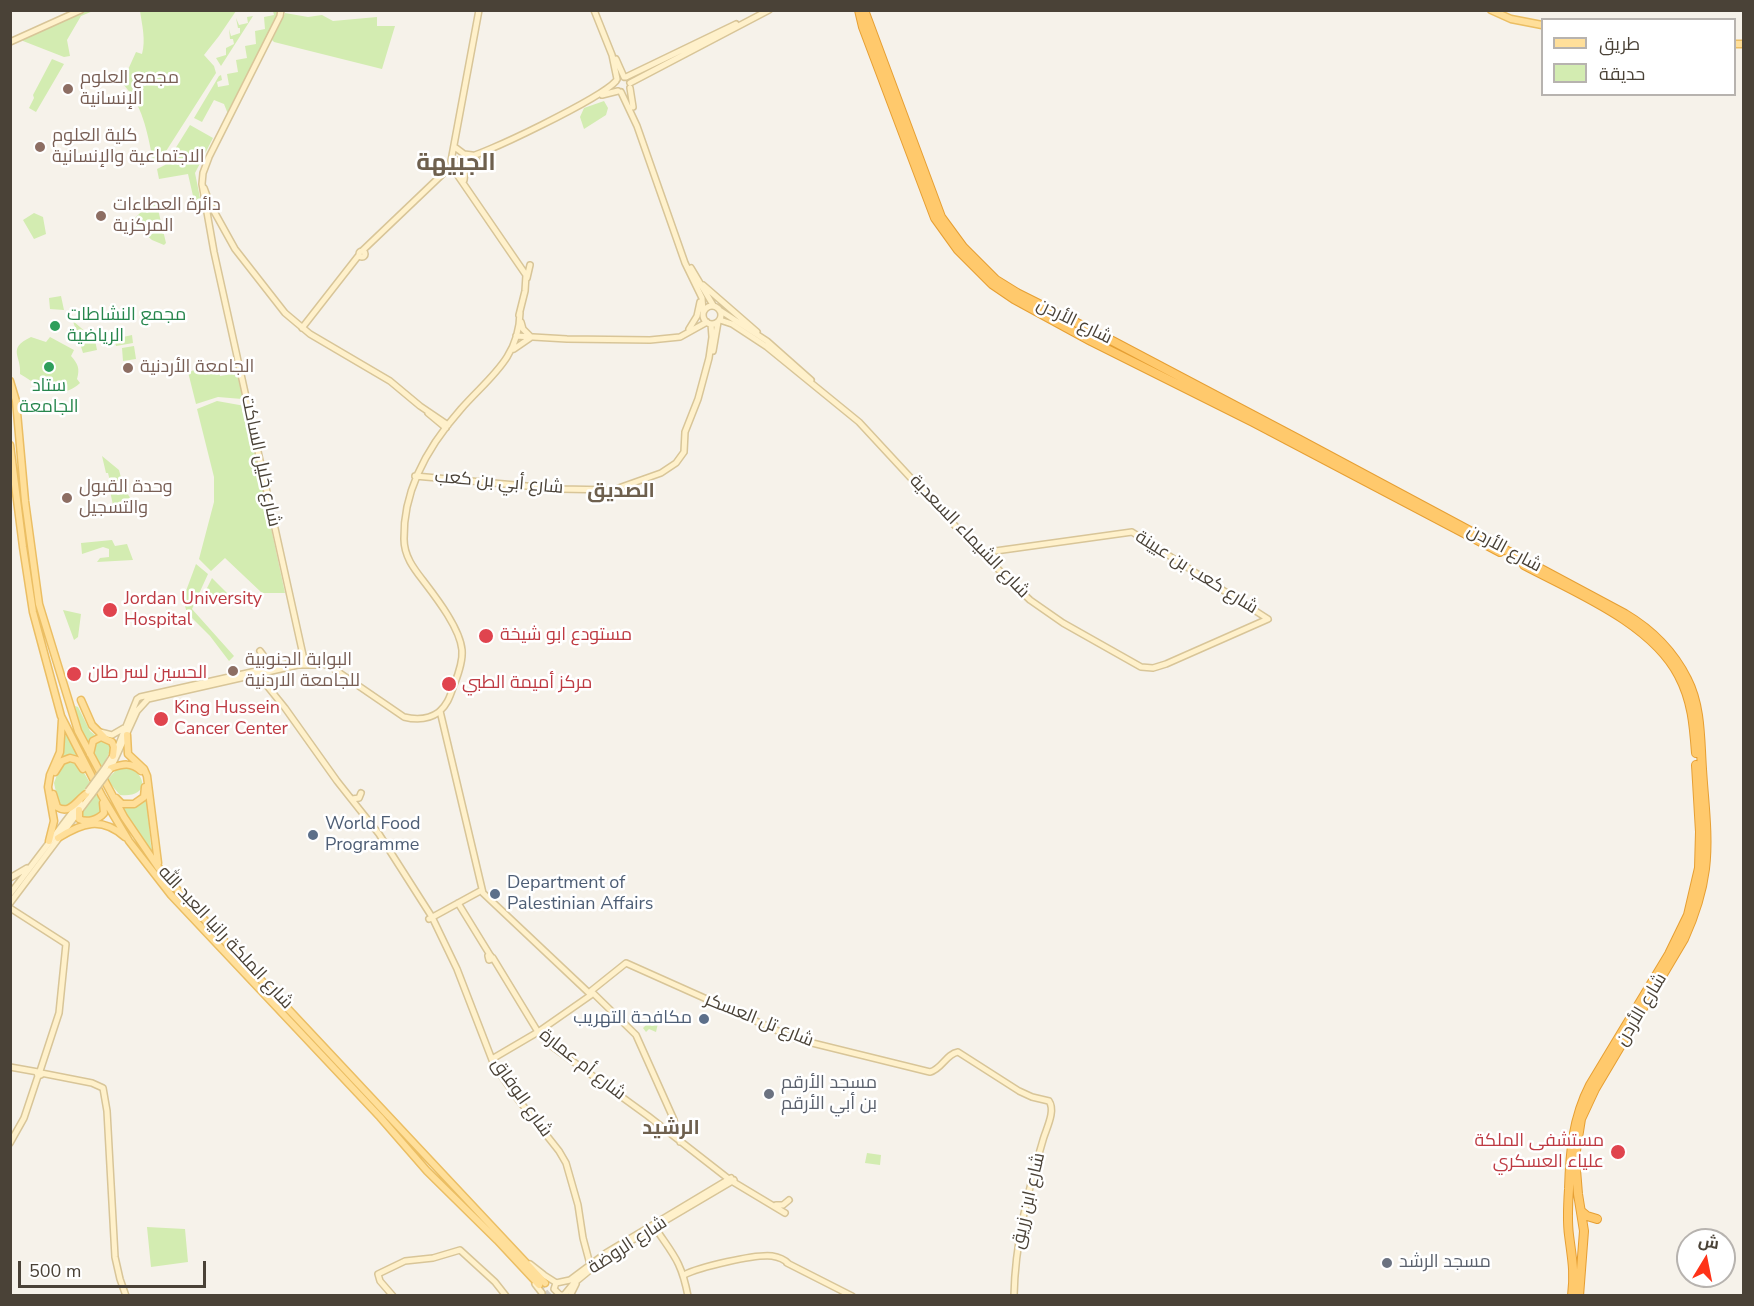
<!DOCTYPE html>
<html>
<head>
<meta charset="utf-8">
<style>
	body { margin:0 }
	#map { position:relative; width:1754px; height:1306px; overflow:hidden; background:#f6f2ea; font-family:"Nunito Sans",Cairo,sans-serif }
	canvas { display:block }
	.frame { position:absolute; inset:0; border:12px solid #4a4237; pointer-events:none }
	.legend { position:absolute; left:1541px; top:18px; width:195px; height:78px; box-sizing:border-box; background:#fff; border:2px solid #b7b3af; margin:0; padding:8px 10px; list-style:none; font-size:18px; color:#4a4237 }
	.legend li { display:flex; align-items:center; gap:12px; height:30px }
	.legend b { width:30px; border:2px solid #b7b3af }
	.north { position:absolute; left:1676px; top:1228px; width:60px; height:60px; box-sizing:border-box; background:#fff; border:2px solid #b7b3af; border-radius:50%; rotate:10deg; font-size:16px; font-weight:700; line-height:24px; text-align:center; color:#4a4237 }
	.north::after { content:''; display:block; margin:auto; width:21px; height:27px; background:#ff3318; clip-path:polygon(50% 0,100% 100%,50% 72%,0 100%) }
	.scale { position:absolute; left:18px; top:1261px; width:188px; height:27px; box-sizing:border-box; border:3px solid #4a4237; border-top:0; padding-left:8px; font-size:18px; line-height:21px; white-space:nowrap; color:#4a4237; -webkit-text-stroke:4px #fff; paint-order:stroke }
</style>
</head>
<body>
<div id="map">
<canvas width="1754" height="1306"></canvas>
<div class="frame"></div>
<ul class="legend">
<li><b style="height:8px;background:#ffdf9a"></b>طريق</li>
<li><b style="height:16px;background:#d3ecb1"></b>حديقة</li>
</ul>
<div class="north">ش</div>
<div class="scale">500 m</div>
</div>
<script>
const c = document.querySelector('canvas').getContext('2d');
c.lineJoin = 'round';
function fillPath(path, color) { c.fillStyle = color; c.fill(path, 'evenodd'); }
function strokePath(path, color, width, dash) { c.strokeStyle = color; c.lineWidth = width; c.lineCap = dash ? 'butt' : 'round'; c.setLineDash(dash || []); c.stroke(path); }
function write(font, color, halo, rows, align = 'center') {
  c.font = font + ' "Nunito Sans",Cairo,sans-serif'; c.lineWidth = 5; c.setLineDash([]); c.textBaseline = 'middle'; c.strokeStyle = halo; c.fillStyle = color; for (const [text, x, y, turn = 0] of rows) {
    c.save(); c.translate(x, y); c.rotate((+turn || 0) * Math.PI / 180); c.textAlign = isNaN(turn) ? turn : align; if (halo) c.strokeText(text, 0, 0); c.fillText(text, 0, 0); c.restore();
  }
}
const green = new Path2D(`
	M 157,10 L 236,11 L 219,36 L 204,55 L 214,66 L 216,73 L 161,159 L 155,162 L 153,160 C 147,131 143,105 122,83 L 136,52 L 142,54 C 146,40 142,25 140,11 Z
	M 84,11 L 93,11 L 81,16 L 67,40 L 70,56 L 64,57 L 23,41 L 23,38 Z
	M 273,11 L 277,11 L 277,15 L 228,114 L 224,104 L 214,100 L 202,122 L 194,118 L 219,76 L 221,75 L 222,80 L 217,82 L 218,87 L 229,85 L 227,74 L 238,72 L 236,60 L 247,58 L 245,46 L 256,44 L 255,31 L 265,29 L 264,17 L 274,15 Z
	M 285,13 L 308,17 L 322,15 L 333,21 L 377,17 L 377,26 L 395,26 L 382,69 L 274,42 L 272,40 Z
	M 253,16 L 221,66 L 216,58 L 226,55 L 226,48 L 234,44 L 233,39 L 230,39 L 229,29 L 231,36 L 240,33 L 240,28 L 238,28 L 236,18 L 239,25 L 248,23 L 247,17 Z
	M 52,59 L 64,64 L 36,112 L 29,108 L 34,98 L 33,95 Z
	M 604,101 L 608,108 L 606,115 L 584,129 L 580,117 L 584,108 Z
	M 190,125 L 213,138 L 195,173 L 202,208 L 196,209 L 188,174 L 159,179 L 157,169 L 165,165 Z
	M 153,200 L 156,201 L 166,243 L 164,245 L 152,240 L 131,222 Z
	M 34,213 L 43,217 L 46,234 L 34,239 L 23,220 Z
	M 61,296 L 64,310 L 50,309 L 49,298 Z
	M 73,321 L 95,340 L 97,350 L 83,353 Z
	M 132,335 L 133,343 L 116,346 L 114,339 Z
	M 31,337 L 46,342 L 50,337 L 74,350 L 71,356 C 78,364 80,368 77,379 L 80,383 C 60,402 40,386 20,374 C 22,356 6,349 31,337 Z
	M 134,346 L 136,359 L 123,361 L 122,348 Z
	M 217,363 L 220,376 L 238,373 L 243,396 L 242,399 L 218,397 L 196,404 L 188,372 Z
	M 217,401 L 245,406 L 285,593 L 262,593 L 225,558 L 211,571 L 199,559 L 214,502 L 214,477 L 197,409 Z
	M 102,456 L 119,470 L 124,489 L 134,503 L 125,506 L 113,505 L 108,482 L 110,481 L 108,473 L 106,473 Z
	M 112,540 L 115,546 L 127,544 L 133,560 L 97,562 L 100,558 L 109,557 L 109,549 L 103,547 L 82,554 L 81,543 Z
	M 196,564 L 208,574 L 192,609 L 234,656 L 229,661 L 210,636 L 187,613 L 183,599 Z
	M 212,578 L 230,596 L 219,605 L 206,590 Z
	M 63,610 L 81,614 L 78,637 L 74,640 Z
	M 75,706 L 78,707 L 90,731 L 95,735 L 88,745 L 78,724 Z
	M 66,731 L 80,760 L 72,754 L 61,758 Z
	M 100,740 L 107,742 L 111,749 L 102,768 L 93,751 L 96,743 Z
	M 69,759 L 79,764 L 90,783 L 70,808 L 59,806 L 54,783 L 61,764 Z
	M 128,766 C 150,778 146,798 120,795 L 107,780 L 118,768 Z
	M 146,790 L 151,846 L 155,857 L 116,799 L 133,800 Z
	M 96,793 L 102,806 L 100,816 L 82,819 L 80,814 Z
	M 653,1016 L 659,1019 L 656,1032 L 649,1029 L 646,1032 L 643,1028 L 646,1025 L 644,1023 Z
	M 867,1153 L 881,1155 L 880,1165 L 865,1163 Z
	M 147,1227 L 185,1229 L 188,1262 L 151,1267 Z`);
const primaryTunnel = new Path2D(`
	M 539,1285 L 549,1296`);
const secondary = new Path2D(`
	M 281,10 L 280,16 L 209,157 L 203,173 L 202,184 L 214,252 L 305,664
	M 594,10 L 612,55 L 617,79
	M 10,42 L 81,10
	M 616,59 L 624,77
	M 626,77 L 736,24
	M 630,83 L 769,10
	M 630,88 L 633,107
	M 621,92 L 637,126 L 685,263 L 702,298 L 703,311
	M 602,95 L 618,91
	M 456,148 L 464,154 L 472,155
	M 459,160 C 483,156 601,98 616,81
	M 451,161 L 479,10
	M 461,166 L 476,159
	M 454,170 L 526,275 L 525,291 L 519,315
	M 464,180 L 465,171 L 472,163
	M 204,188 L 210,204 L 235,249 L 285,313 L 310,334 L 390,381 L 420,406 L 448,425
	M359 254a3 3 0 1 1 6 0a3 3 0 1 1-6 0Z
	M 362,251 L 450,167
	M 691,268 L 713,305
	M 527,278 L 530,265
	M 703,285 L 757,332
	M703 315a9 9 0 1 1 18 0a9 9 0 1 1-18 0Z
	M 721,311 L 767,341 L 811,380
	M 720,320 L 732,324 L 767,347 L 859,422 L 971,543 L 1030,600 L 1063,623 L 1141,667 L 1153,668 L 1166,664 L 1268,619 L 1132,532 L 981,553
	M 521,322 L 523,329 L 530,336
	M 302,328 L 359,255
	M 689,329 L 697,316 L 700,302
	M 516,336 L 567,339 L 650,340 L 680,337 L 707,322
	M 514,349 L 530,338
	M 713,351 L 718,322
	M 428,413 L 446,428
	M 415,476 L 560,489 L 613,490 L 661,473 L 676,463 L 684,452 L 685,432 L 698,399 L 709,358 L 712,337 L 711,324
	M 260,651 L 263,655 L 266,668
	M 257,670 L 264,682 L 285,708 L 337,781 L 379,834 L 432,917 L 457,969 L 494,1065 L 517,1098 L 559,1151 L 566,1163 L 578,1205 L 583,1238 L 591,1268
	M 440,711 L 483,893 L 589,993
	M 100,732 L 112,735 L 124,728
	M 105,768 L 117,749 L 137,699 L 140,697 L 301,661 L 319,662 L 331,667 L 404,717 C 416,720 428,720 439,712 C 448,704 450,696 454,685 C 458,675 463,661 462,650 C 460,629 438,600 425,583 C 415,570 404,557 404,539 C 403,490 429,445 461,409 C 488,378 519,359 520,313
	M 110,770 L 137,711 L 148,699 L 298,665 L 317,665
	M 352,799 L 359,798 L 361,793
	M 10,878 L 27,868
	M 10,894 L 80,802
	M 10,903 L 92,794
	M 458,903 L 490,955
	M 10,908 L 66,944 L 59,1013 L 40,1071
	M 429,919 L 482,890
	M 488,956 L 491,956 L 492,959 L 489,960 Z
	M 493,958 L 538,1032 L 549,1044 L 648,1116 L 730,1180 L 785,1213
	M 591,991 L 626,963 L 796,1039 L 930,1072 C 942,1069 946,1054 958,1052 L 1019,1091 L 1032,1097 L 1049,1101 C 1056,1111 1046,1129 1043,1140 C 1028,1191 1015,1243 1014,1296
	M 593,993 L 636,1035 L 674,1120 L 680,1142
	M 492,1059 L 538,1032 L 591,995
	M 10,1067 L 38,1072
	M 41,1073 L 92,1083 L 103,1088 L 107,1111 L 115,1257 L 120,1279 L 126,1296
	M 10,1143 L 24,1118 L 38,1076 L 41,1075 L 40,1071 L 37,1073 L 38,1076
	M 731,1178 L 606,1253 L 570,1280 L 556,1283 L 554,1289 L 560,1295 L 564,1295 L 573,1284 L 612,1252 L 734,1180
	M 776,1205 L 783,1205 L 789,1200
	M 654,1226 C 673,1255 681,1260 688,1296
	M 787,1263 L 852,1296
	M 530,1264 L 544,1275 L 555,1282
	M 684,1275 C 699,1267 755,1254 772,1256 C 779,1257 785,1260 789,1264
	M 535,1284 L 542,1293
	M 393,1296 L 380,1281 L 378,1274 L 405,1261 L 433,1258 L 460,1250 L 495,1282 L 506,1296
	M 570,1296 L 576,1284`);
const primary = new Path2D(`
	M 1491,10 L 1511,19 L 1542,25
	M 1734,44 L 1744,44
	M 10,381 L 16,401 L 25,501 L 39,604 L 78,731 L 124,817 L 158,867 L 186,900 L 545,1283
	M 10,445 L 23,547 L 33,612 L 61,716 L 102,796 L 129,841 L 171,895 L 380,1117 L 427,1171 L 497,1240 L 539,1285
	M 81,700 L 92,725 L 104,737
	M 127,735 L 128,754 L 144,769 L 147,776 L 158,863
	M 90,754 L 93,741 L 101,737 L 112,742 L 114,747 L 113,756
	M 111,768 C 123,764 131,762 141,771
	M 55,772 L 62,761 L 70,758 L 77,760 L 83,769
	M 53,794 L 57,807 C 70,815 76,801 86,794
	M 116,798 L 122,804 L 134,804 L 144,797 L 145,787
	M 79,810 L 79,819 C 87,823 98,820 104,813 L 103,803
	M 58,838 C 82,823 101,816 125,837
	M 49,841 L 54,821 L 48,787 L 50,775 L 60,752 L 62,720`);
const highway = new Path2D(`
	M 859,10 L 863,27 L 935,218 L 958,250 L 992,284 L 1014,299 L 1091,341 L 1253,422 L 1500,552
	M 864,10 L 941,217 L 963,247 L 996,280 L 1017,293 L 1103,336 L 1300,440 L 1625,614 C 1652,630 1673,651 1687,679 C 1701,706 1700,739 1702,769 C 1704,802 1709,836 1705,869 C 1702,893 1694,917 1684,939 L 1595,1089 L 1581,1119 L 1575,1157 L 1578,1194 L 1584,1231 L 1579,1296
	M 1524,565 C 1575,592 1652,623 1679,676 C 1692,700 1694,726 1696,753
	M 1581,1211 L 1587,1216 L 1597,1219
	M 1572,1296 C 1575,1271 1572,1259 1569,1235 C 1567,1220 1568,1204 1569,1189 C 1570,1152 1573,1118 1590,1085 L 1669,954 L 1688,915 L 1699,868 L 1700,832 L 1696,765`);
const secondaryBridge = new Path2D(`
	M 88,791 L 105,768
	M 92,794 L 109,771`);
const markers = [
	[68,89,6,"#8d6e63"],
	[40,147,6,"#8d6e63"],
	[101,216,6,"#8d6e63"],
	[55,326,6,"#2e9e5b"],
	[49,367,6,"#2e9e5b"],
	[128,368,6,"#8d6e63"],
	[67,498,6,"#8d6e63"],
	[110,610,8,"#e0444e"],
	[486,636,8,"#e0444e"],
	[233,671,6,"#8d6e63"],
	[74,674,8,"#e0444e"],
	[449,684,8,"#e0444e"],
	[161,719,8,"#e0444e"],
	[313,835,6,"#5c6f8a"],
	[495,894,6,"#5c6f8a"],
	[704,1019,6,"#5c6f8a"],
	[769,1094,6,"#6b7280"],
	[1618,1152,8,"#e0444e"],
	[1387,1263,6,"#6b7280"]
];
const educationNames = [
	["مجمع العلوم",80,79],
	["الإنسانية",80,100],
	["كلية العلوم",52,137],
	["الاجتماعية والإنسانية",52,158],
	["دائرة العطاءات",113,206],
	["المركزية",113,227],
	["الجامعة الأردنية",140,368],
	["وحدة القبول",79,488],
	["والتسجيل",79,509],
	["البوابة الجنوبية",245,661],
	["للجامعة الاردنية",245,682]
];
const leisureNames = [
	["مجمع النشاطات",67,316],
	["الرياضية",67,337],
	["ستاد",49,387,"center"],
	["الجامعة",49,408,"center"]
];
const streetNames = [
	["شارع الأردن",1074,322,26],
	["شارع خليل الساكت",260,461,78],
	["شارع أبي بن كعب",499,483,5],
	["شارع الشيماء السعدية",969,537,46],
	["شارع الأردن",1504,549,28],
	["شارع كعب بن عيينة",1196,573,32],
	["شارع الملكة رانيا العبد الله",225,938,47],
	["شارع الأردن",1642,1010,-59],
	["شارع تل العسكر",759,1021,22],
	["شارع أم عمارة",582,1065,38],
	["شارع الوفاق",521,1098,55],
	["شارع ابن زريق",1029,1201,-77],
	["شارع الروضة",628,1246,-33]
];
const healthNames = [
	["Jordan University",124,600],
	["Hospital",124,621],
	["مستودع ابو شيخة",500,636],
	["الحسين لسر طان",88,674],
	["مركز أميمة الطبي",462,684],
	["King Hussein",174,709],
	["Cancer Center",174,730],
	["مستشفى الملكة",1604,1142,"right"],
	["علياء العسكري",1604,1163,"right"]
];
const serviceNames = [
	["World Food",325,825],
	["Programme",325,846],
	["Department of",507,884],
	["Palestinian Affairs",507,905],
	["مكافحة التهريب",692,1019,"right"]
];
const worshipNames = [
	["مسجد الأرقم",781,1084],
	["بن أبي الأرقم",781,1105],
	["مسجد الرشد",1399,1263]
];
const neighbourhoodNames = [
	["الصديق",621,492],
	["الرشيد",671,1129]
];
const districtNames = [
	["الجبيهة",456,164]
];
fillPath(green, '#d3ecb1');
strokePath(primaryTunnel, '#d4cfc6', 6, [6, 3]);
strokePath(secondary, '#d8c598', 8);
strokePath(primary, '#ebbe63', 9);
strokePath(highway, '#e69f33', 10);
strokePath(secondary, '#fff1cb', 5);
strokePath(primary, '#ffdf9a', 6);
strokePath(highway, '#ffc96c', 8);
strokePath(secondaryBridge, '#d8c598', 8, []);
strokePath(secondaryBridge, '#fff1cb', 5);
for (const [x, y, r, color] of markers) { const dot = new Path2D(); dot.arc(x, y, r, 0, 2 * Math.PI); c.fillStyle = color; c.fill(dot); strokePath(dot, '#fff', 2); }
write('18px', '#785e54', '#fff', educationNames, 'left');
write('18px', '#27864d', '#fff', leisureNames, 'left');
write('18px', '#4a4237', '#fff', streetNames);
write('18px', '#be3a42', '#fff', healthNames, 'left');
write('18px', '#4e5e75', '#fff', serviceNames, 'left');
write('18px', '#5b616d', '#fff', worshipNames, 'left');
write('bold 20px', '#6e604e', '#fff', neighbourhoodNames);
write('bold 24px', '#6e604e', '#fff', districtNames);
</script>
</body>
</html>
